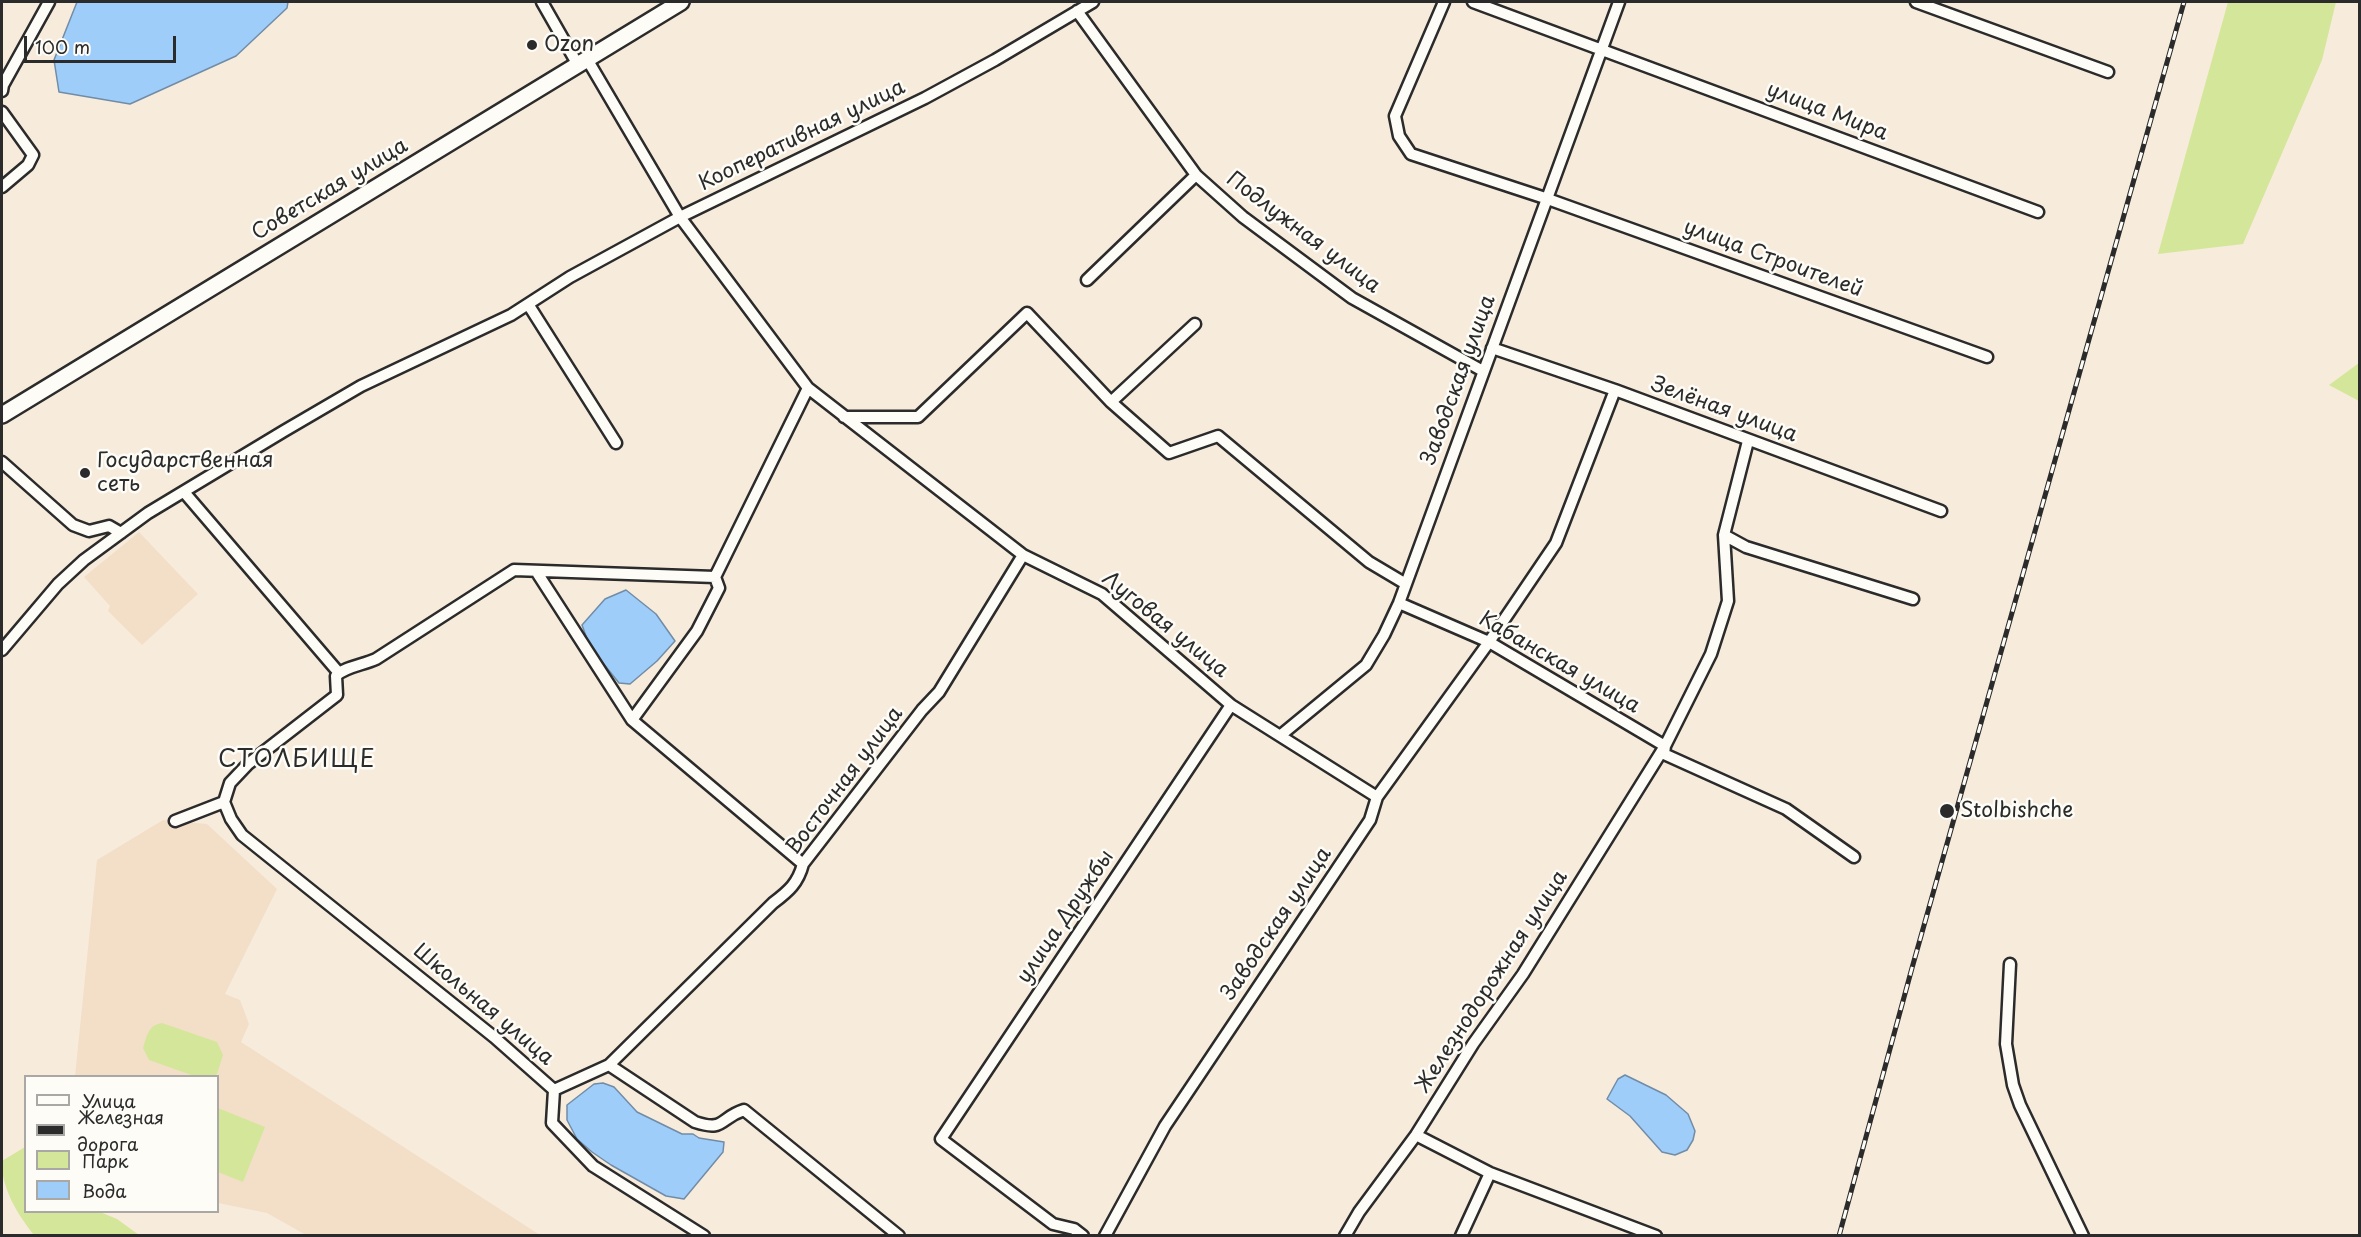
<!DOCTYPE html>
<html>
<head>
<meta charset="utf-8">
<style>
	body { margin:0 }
	#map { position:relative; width:2361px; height:1237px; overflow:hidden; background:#f7ebdb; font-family:"Playpen Sans",sans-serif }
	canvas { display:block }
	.frame { position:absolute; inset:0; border:3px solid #2b2b2b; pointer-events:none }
	.legend { position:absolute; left:24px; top:1075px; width:195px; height:138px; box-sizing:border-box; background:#fdfcf7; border:2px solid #a9a8a5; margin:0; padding:8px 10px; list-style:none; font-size:18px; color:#2b2b2b }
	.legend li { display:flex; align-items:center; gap:12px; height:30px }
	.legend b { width:30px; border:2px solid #a9a8a5 }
	.scale { position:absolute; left:24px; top:36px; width:152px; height:27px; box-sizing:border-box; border:3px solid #2b2b2b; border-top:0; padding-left:8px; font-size:18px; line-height:21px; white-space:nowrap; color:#2b2b2b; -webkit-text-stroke:4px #fdfcf7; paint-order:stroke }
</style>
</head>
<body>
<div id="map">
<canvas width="2361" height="1237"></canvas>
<div class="frame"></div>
<ul class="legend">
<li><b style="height:8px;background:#fdfcf7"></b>Улица</li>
<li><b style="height:8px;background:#2b2b2b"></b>Железная дорога</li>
<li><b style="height:16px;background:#d4e69a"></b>Парк</li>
<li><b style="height:16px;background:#9fcdfa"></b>Вода</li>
</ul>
<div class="scale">100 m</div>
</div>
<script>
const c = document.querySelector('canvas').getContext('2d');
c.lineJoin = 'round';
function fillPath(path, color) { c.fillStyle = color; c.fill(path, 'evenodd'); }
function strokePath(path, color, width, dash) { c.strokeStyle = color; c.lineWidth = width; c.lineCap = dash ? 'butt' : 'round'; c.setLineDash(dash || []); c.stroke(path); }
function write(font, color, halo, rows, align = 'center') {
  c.font = font + ' "Playpen Sans",sans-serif'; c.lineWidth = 5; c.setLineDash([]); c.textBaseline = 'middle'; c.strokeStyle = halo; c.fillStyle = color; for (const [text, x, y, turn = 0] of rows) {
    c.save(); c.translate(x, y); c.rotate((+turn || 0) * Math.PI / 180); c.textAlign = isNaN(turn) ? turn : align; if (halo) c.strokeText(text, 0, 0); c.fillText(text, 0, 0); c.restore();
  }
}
const built = new Path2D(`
	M 139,532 L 198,594 L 142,645 L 108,611 L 110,606 L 84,577 Z
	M 163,820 L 207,824 L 277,889 L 225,994 L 240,1000 L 249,1024 L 241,1042 L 540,1235 L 306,1235 L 267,1213 L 218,1203 L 218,1076 L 75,1076 L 97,860 Z`);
const green = new Path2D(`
	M 2228,2 L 2336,2 L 2322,60 L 2243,244 L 2158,254 Z
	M 2359,363 L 2359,401 L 2329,385 Z
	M 162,1023 L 217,1042 L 223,1055 L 217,1074 L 213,1076 L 194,1076 L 149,1060 L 143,1048 C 147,1036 148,1025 162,1023 Z
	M 218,1108 L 265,1127 L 243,1182 L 218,1172 Z
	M 25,1147 L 26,1212 L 100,1212 L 117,1219 L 139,1235 L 34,1235 C 18,1215 1,1188 2,1161 Z`);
const water = new Path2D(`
	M 77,2 L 288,2 L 287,8 L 236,56 L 130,104 L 59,92 L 54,60 Z
	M 626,590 L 656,614 L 675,641 L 657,661 L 630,684 L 619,683 L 590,647 L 582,625 L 605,599 Z
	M 1625,1075 L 1666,1095 L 1688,1114 L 1695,1131 L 1693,1140 L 1687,1150 L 1675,1155 L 1662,1152 L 1630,1116 L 1607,1099 L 1618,1079 Z
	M 603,1083 L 614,1087 L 637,1112 L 682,1134 L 693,1134 L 699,1138 L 724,1142 L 723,1152 L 684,1199 L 666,1196 L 611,1165 L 592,1152 L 577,1139 L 567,1120 L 567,1105 L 594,1084 Z`);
const street = new Path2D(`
	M 542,2 L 578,65
	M 1444,2 L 1395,116 L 1399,136 L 1411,154 L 1545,198 L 1987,357
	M 1473,2 L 2038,212
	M 1916,2 L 2108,72
	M 1077,11 L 1196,175 L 1243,217 L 1352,298 L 1483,371
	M 587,59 L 680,217 L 808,388 L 1023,555 L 1102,594 L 1231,705 L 1377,797
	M 2,91 L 3,85 L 49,2
	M 2,112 L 33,155 L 28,165 L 2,187
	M 1087,280 L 1196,175
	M 528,304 L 616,443
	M 1492,348 L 1615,390 L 1941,511
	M 1111,402 L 1195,324
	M 844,417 L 918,417 L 1027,313 L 1111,402 L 1169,453 L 1218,436 L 1369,562 L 1406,584
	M 2,462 L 73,525 L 89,531 L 109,526 L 121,533
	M 184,492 L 339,673
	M 1724,535 L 1748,441
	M 536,571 L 632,720 L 803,864
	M 1399,603 L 1489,642 L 1665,746 L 1664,754 L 1786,809 L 1854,857
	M 2,650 L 58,584 L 84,560 L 148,513 L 284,431 L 361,386 L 511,315 L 570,277 L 680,217 L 925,98 L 995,60 L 1093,2
	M 632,720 L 697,631 L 719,588 L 715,577
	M 1281,735 L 1366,665 L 1384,635 L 1399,603 L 1619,2
	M 224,802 L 231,819 L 242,835 L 494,1037 L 554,1090
	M 175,821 L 224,802 L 230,783 L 248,764 L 337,695 L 336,676 C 344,667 363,665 376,659 L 514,570 L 715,577 L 808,388
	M 2010,964 L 2006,1044 L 2013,1085 L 2020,1105 L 2083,1236
	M 609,1065 L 695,1122 C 725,1132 719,1118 744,1110 L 899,1236
	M 554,1090 L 609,1065 L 773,903 C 789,891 798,883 803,864 L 922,710 L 939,692 L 1023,555
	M 554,1090 L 552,1123 L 593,1166 L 704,1236
	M 1416,1135 L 1490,1173 L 1656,1236
	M 1083,1236 L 1074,1229 L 1053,1224 L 941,1139 L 1231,705
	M 1105,1236 L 1165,1126 L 1370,820 L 1377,797 L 1489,642 L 1556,543 L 1615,390
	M 1345,1236 L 1359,1212 L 1416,1135 L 1473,1044 L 1523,974 L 1665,746 L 1711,654 L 1728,601 L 1724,535 L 1746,547 L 1913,599
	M 1461,1236 L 1490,1173`);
const secondary = new Path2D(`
	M 2,415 L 681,2`);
const rail = new Path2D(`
	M 1839,1236 L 1912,968 L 2184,2`);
const markers = [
	[532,45,6,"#2b2b2b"],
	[85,473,6,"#2b2b2b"],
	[1947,811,8,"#2b2b2b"]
];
const poiNames = [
	["Ozon",544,45],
	["Государственная",97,461],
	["сеть",97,485],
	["Stolbishche",1960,811]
];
const streetNames = [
	["улица Мира",1827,112,21],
	["Кооперативная улица",802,136,-26],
	["Советская улица",330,190,-31],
	["Подлужная улица",1303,233,37],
	["улица Строителей",1773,259,20],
	["Заводская улица",1459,380,-70],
	["Зелёная улица",1724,410,20],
	["Луговая улица",1165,625,39],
	["Кабанская улица",1559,663,30],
	["Восточная улица",845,781,-53],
	["улица Дружбы",1066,917,-56],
	["Заводская улица",1277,924,-56],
	["Железнодорожная улица",1492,982,-57],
	["Школьная улица",483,1005,40]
];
const quarterNames = [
	["СТОЛБИЩЕ",297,760]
];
fillPath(built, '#f3dfc8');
fillPath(green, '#d4e69a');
fillPath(water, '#9fcdfa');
strokePath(water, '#718ca7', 1.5);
strokePath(street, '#2b2b2b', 15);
strokePath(secondary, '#2b2b2b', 20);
strokePath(street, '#fdfcf7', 10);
strokePath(secondary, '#fdfcf7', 15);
strokePath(rail, '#2b2b2b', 5);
strokePath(rail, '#fdfcf7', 3, [9]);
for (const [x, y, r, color] of markers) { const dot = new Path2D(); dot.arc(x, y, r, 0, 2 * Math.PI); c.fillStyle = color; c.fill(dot); strokePath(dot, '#fdfcf7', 2); }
write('21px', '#2b2b2b', '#fdfcf7', poiNames, 'left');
write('21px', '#2b2b2b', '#fdfcf7', streetNames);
c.letterSpacing = '1.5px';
write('24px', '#2b2b2b', '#fdfcf7', quarterNames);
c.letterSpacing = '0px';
</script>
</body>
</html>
